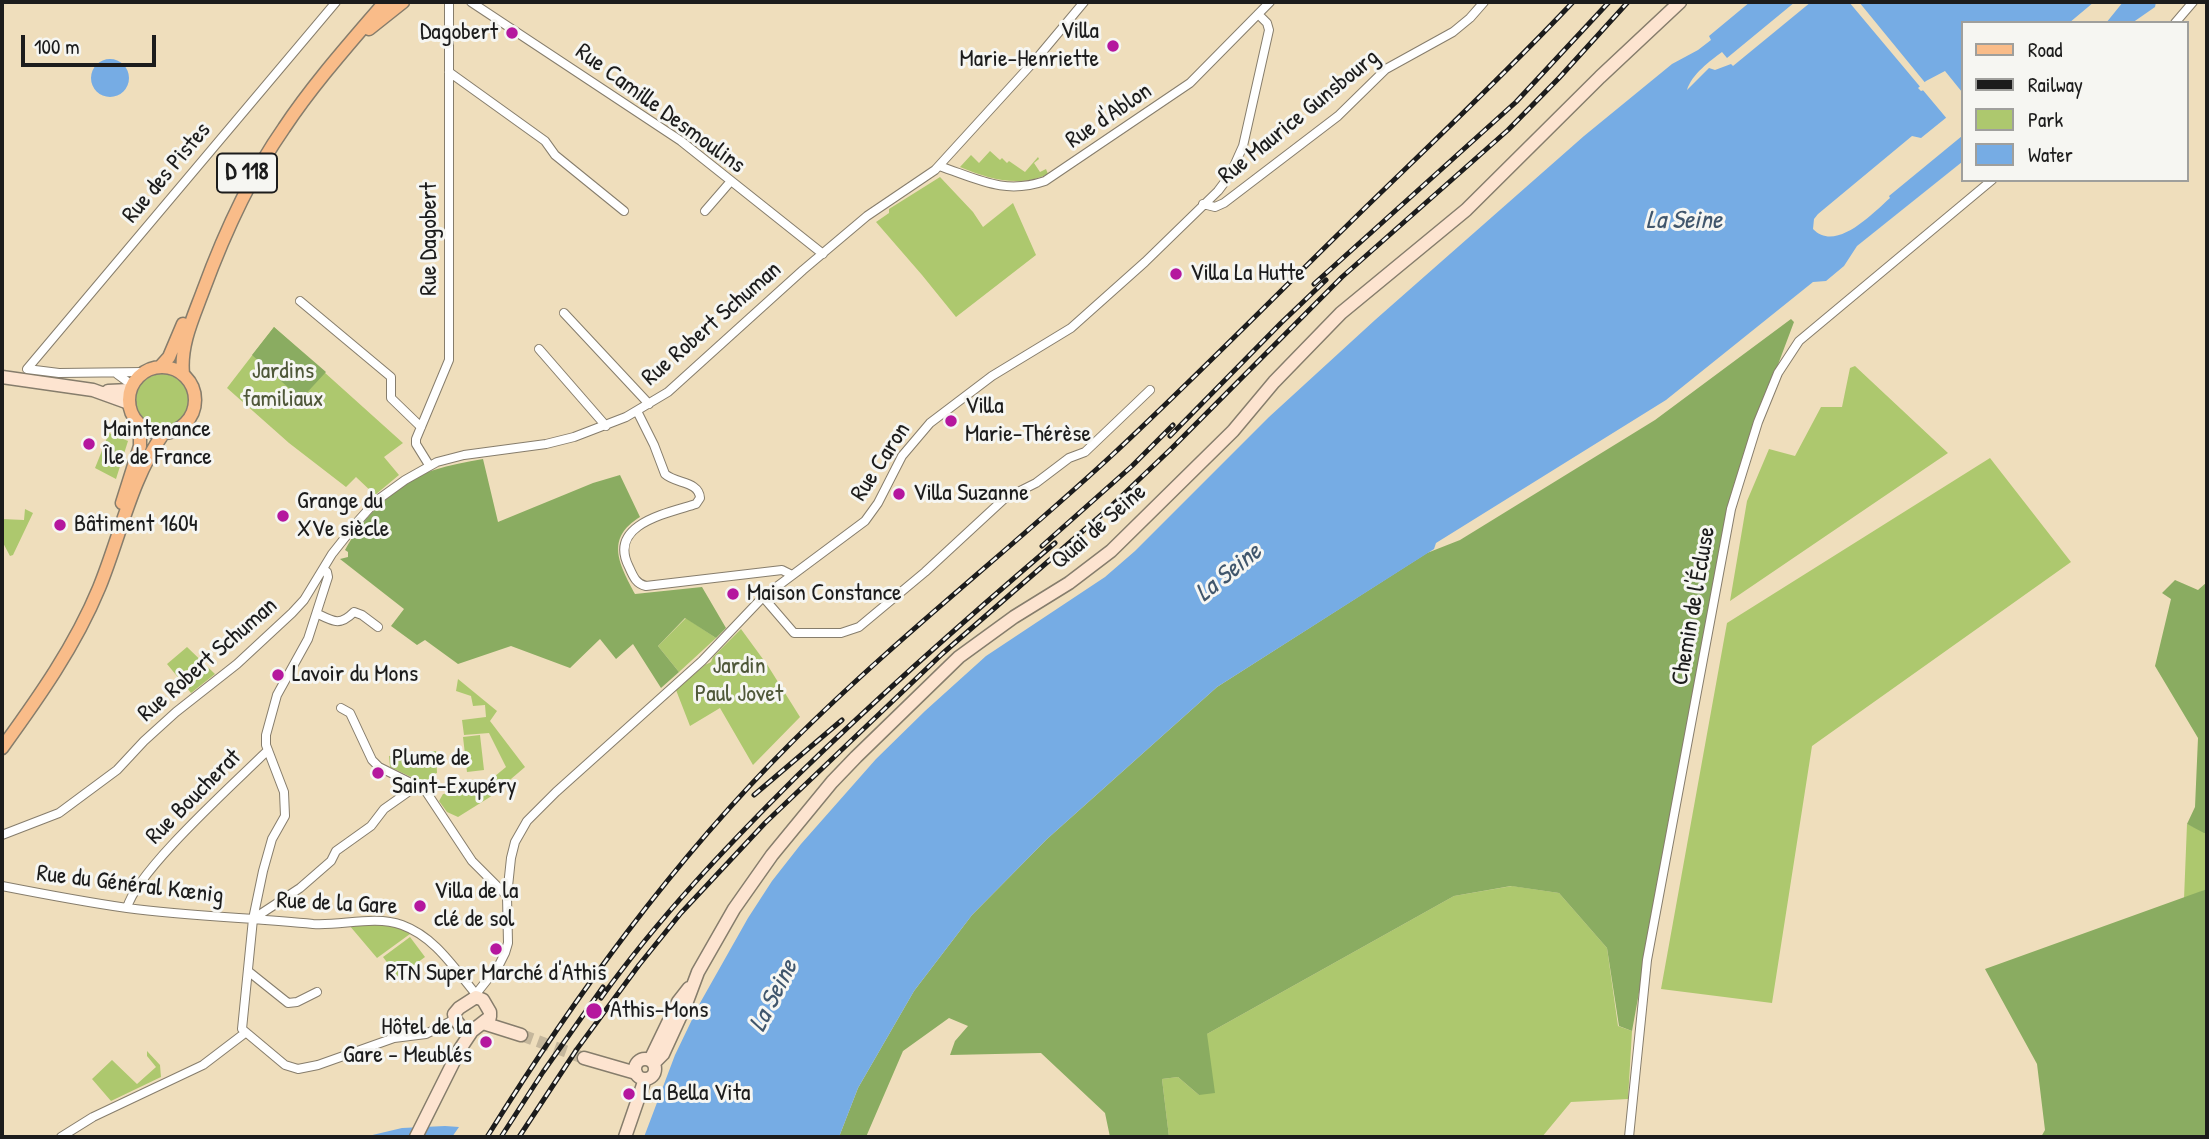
<!DOCTYPE html>
<html>
<head>
<meta charset="utf-8">
<style>
	body { margin:0 }
	#map { position:relative; width:2209px; height:1139px; overflow:hidden; background:#efdebc; font-family:"Patrick Hand",sans-serif }
	canvas { display:block }
	.frame { position:absolute; inset:0; border:4px solid #1c1c1c; pointer-events:none }
	.legend { position:absolute; left:1961px; top:21px; width:228px; height:161px; box-sizing:border-box; background:#f6f6f2; border:2px solid #9f9f9c; margin:0; padding:9px 12px; list-style:none; font-size:21px; color:#1c1c1c }
	.legend li { display:flex; align-items:center; gap:14px; height:35px }
	.legend b { width:35px; border:2px solid #9f9f9c }
	.scale { position:absolute; left:21px; top:35px; width:135px; height:32px; box-sizing:border-box; border:4px solid #1c1c1c; border-top:0; padding-left:9px; font-size:21px; line-height:24px; white-space:nowrap; color:#1c1c1c; -webkit-text-stroke:5px #f6f6f2; paint-order:stroke }
</style>
</head>
<body>
<div id="map">
<canvas width="2209" height="1139"></canvas>
<div class="frame"></div>
<ul class="legend">
<li><b style="height:9px;background:#f9bc89"></b>Road</li>
<li><b style="height:9px;background:#1c1c1c"></b>Railway</li>
<li><b style="height:19px;background:#adc86e"></b>Park</li>
<li><b style="height:19px;background:#76ace4"></b>Water</li>
</ul>
<div class="scale">100 m</div>
</div>
<script>
const c = document.querySelector('canvas').getContext('2d');
c.lineJoin = 'round';
function fillPath(path, color) { c.fillStyle = color; c.fill(path, 'evenodd'); }
function strokePath(path, color, width, dash) { c.strokeStyle = color; c.lineWidth = width; c.lineCap = dash ? 'butt' : 'round'; c.setLineDash(dash || []); c.stroke(path); }
function write(font, color, halo, rows, align = 'center') {
  c.font = font + ' "Patrick Hand",sans-serif'; c.lineWidth = 6; c.setLineDash([]); c.textBaseline = 'middle'; c.strokeStyle = halo; c.fillStyle = color; for (const [text, x, y, turn = 0] of rows) {
    c.save(); c.translate(x, y); c.rotate((+turn || 0) * Math.PI / 180); c.textAlign = isNaN(turn) ? turn : align; if (halo) c.strokeText(text, 0, 0); c.fillText(text, 0, 0); c.restore();
  }
}
const green = new Path2D(`
	M 990,151 L 1000,160 L 1002,158 L 1007,163 L 1009,161 L 1025,172 L 1038,157 L 1039,159 L 1034,163 L 1040,172 L 1046,169 L 1048,174 C 1019,188 989,179 960,167 L 971,155 L 979,163 Z
	M 940,177 L 973,212 L 983,227 L 1013,203 L 1036,255 L 956,317 L 922,275 L 876,222 L 889,213 L 889,209 Z
	M 274,327 L 403,443 L 384,457 L 399,475 L 375,495 L 356,477 L 346,487 L 289,443 L 227,388 Z
	M 1855,366 L 1948,453 L 1730,601 L 1747,501 L 1769,449 L 1795,456 L 1821,407 L 1842,407 L 1850,368 Z
	M136 400a26 26 0 1 1 52 0a26 26 0 1 1-52 0Z
	M 109,433 L 128,441 L 116,479 L 95,468 Z
	M 1990,458 L 2071,562 L 1812,746 L 1772,1003 L 1661,989 L 1727,623 Z
	M 25,509 L 33,513 L 13,555 L 10,556 L 2,541 L 2,519 L 24,520 Z
	M 686,618 L 716,638 L 679,672 L 658,646 Z
	M 741,629 L 768,666 L 800,717 L 753,765 L 720,708 L 690,726 L 676,690 L 705,665 L 711,662 L 713,657 Z
	M 187,647 L 215,674 L 191,693 L 167,664 Z
	M 458,679 L 497,711 L 490,721 L 525,767 L 490,797 L 458,817 L 447,812 L 439,801 L 443,794 L 477,791 L 506,767 L 489,733 L 464,735 L 462,720 L 486,717 L 485,705 L 473,706 L 471,696 L 456,691 Z
	M 480,735 L 484,770 L 467,772 L 463,737 Z
	M 436,751 L 437,773 L 431,775 L 432,787 L 390,767 L 389,756 Z
	M 2187,824 L 2207,833 L 2207,889 L 2184,899 Z
	M 1512,886 L 1559,893 L 1607,948 L 1618,1026 L 1632,1031 L 1628,1099 L 1571,1102 L 1542,1137 L 1169,1137 L 1162,1079 L 1178,1077 L 1199,1095 L 1207,1034 L 1454,896 Z
	M 349,925 C 366,925 396,923 410,934 L 377,958 Z
	M 410,937 L 425,957 L 398,977 L 383,957 Z
	M 147,1051 L 160,1065 L 161,1077 L 111,1101 L 92,1079 L 112,1060 L 137,1084 L 156,1067 L 147,1056 Z`);
const forest = new Path2D(`
	M 1791,319 L 1794,322 L 1744,455 L 1722,535 L 1632,1031 L 1619,1026 L 1607,948 L 1559,893 L 1511,886 L 1454,896 L 1207,1034 L 1215,1093 L 1199,1095 L 1178,1077 L 1162,1079 L 1169,1137 L 1110,1137 L 1105,1113 L 1041,1053 L 950,1055 L 955,1041 L 968,1026 L 949,1018 L 903,1051 L 866,1137 L 839,1137 L 858,1088 L 914,991 L 972,915 L 1047,839 L 1217,687 L 1427,553 L 1460,540 L 1655,420 Z
	M 274,327 L 326,372 L 301,399 L 252,355 Z
	M 483,459 L 498,522 L 593,483 L 620,475 L 640,517 C 604,539 620,565 635,594 L 702,587 L 726,628 L 716,638 L 685,618 L 658,646 L 679,672 L 661,688 L 633,644 L 616,659 L 600,639 L 570,668 L 511,646 L 458,664 L 425,640 L 417,645 L 391,626 L 404,609 L 340,559 L 348,557 L 348,552 L 345,550 C 362,518 398,481 434,470 C 450,465 466,462 483,459 Z
	M 2175,580 L 2198,590 L 2207,582 L 2207,833 L 2204,833 L 2187,824 L 2195,807 L 2198,738 L 2155,666 L 2171,599 L 2162,593 Z
	M 2207,889 L 2207,1137 L 2041,1137 L 2045,1130 L 2037,1064 L 1985,969 Z`);
const water = new Path2D(`
	M 1750,2 L 1795,2 L 1727,58 L 1722,52 C 1710,61 1692,74 1687,90 L 1709,68 L 1715,70 L 1731,64 L 1733,66 L 1811,2 L 2094,2 L 2069,23 L 1962,23 L 1962,92 L 1945,71 L 1926,81 L 1918,88 L 1921,91 L 1924,90 L 1947,117 L 1921,138 L 1912,136 L 1818,214 L 1814,219 L 1813,229 C 1836,253 1873,213 1890,198 L 1889,196 L 1962,136 L 1962,162 L 1857,246 L 1844,266 L 1826,281 L 1813,282 L 1666,400 L 1436,543 L 1434,549 L 1217,687 L 1047,839 L 972,915 L 914,991 L 858,1088 L 839,1137 L 644,1137 L 675,1055 L 700,1003 L 748,918 L 772,881 L 801,844 L 876,759 L 925,711 L 986,656 L 1105,577 L 1135,551 L 1269,417 L 1375,320 L 1584,136 L 1672,64 L 1698,50 L 1711,40 L 1709,36 Z
	M 2123,2 L 2156,2 L 2155,7 L 2132,23 L 2106,23 Z
	M91 78a19 19 0 1 1 38 0a19 19 0 1 1-38 0Z
	M 445,1126 L 459,1127 L 452,1137 L 364,1137 L 402,1128 Z`);
const pier = new Path2D(`
	M 1849,2 L 1859,2 L 1927,85 L 1924,87 L 1949,115 L 1948,120 Z`);
const secondaryTunnel = new Path2D(`
	M 521,1035 L 584,1058`);
const street = new Path2D(`
	M 471,2 L 681,141 L 823,254
	M 2175,23 L 2193,2
	M 449,72 L 545,141 L 555,155 L 624,211
	M 939,166 C 978,179 1004,195 1045,181 L 1190,83 L 1270,2
	M 1203,204 L 1215,207 L 1224,203 L 1338,116 L 1386,69 L 1453,32 L 1470,18 L 1484,2
	M 705,211 L 731,181
	M 300,301 L 391,377 L 391,398 L 421,427
	M 564,313 L 649,404
	M 539,349 L 606,426
	M 144,372 L 59,373 L 27,369 L 336,2
	M 117,374 L 132,385
	M 637,411 L 654,445 L 665,474 C 676,484 699,481 700,498 L 696,504 C 668,513 607,524 629,567 C 633,576 636,584 646,586 L 782,570 L 792,575
	M 429,465 L 416,444 L 416,439 L 449,360 L 449,2
	M 323,569 L 327,572 L 328,577 L 308,639 L 277,695 L 266,735 L 266,745 L 284,792 L 285,816 L 272,839 L 263,871 L 253,919 L 242,1029 L 285,1065 L 298,1069 L 318,1065 L 394,1038 L 426,1034 L 455,1019
	M 763,597 L 794,633 L 841,633 L 859,627 L 925,572 L 1004,499 L 1036,483 L 1069,458 L 1085,452 L 1150,390
	M 318,614 C 334,622 340,626 354,612 L 362,615 L 378,627
	M 341,708 L 350,713 L 372,760 L 379,767 L 425,790 L 472,861 L 507,896
	M 2,835 L 59,813 L 117,770 L 144,741 L 176,712 L 237,664 L 292,613 L 304,600 L 332,554 L 359,520 L 376,501 L 405,480 L 437,462 L 464,455 L 546,444 L 574,437 L 626,417 L 668,392 L 803,270 L 867,216 L 935,170 L 1038,57 L 1084,2
	M 2,886 C 43,894 85,902 127,908 C 189,916 251,918 313,924 C 342,926 374,915 402,925 C 435,937 454,968 475,993
	M 127,908 C 137,870 236,782 268,750
	M 253,919 L 300,888 L 331,861 L 336,851 L 371,826 L 384,809 L 418,785
	M 248,971 L 288,1003 L 297,1002 L 317,992
	M 472,999 L 499,965 L 505,953 L 508,943 L 507,896 L 511,858 L 515,842 L 527,821 L 556,792 L 702,661 L 763,597 L 865,521 L 878,503 L 902,456 L 930,423 L 992,376 L 1071,328 L 1145,262 L 1218,191 L 1230,175 L 1243,146 L 1269,30 L 1267,23 L 1258,14
	M 61,1137 L 93,1117 L 203,1065 L 245,1033
	M 1629,1137 L 1647,960 L 1731,509 L 1758,422 L 1778,373 L 1799,341 L 1992,180`);
const secondary = new Path2D(`
	M 2,377 L 93,390 L 129,403
	M 108,391 L 130,390
	M 476,997 L 483,1000 L 490,1012 L 490,1017 L 472,1031 L 464,1031 L 455,1019 L 454,1014 L 459,1008 Z
	M 483,1023 L 521,1035
	M 584,1058 L 636,1073
	M635 1069a10 10 0 1 1 20 0a10 10 0 1 1-20 0Z
	M 650,1060 L 678,1002 L 689,988
	M 654,1063 L 663,1054 L 686,1004 L 698,972 L 734,909 L 772,855 L 832,782 L 856,757 L 959,657 L 1014,617 L 1069,583 L 1111,551 L 1233,431 L 1274,382 L 1341,313 L 1466,210 L 1600,77 L 1680,2
	M 416,1137 L 460,1049 L 472,1031
	M 625,1137 L 645,1079`);
const primary = new Path2D(`
	M 369,29 L 403,2
	M129 400a33 33 0 1 1 66 0a33 33 0 1 1-66 0Z
	M 160,367 L 169,357 L 183,324
	M 183,374 C 180,345 193,318 203,291 C 224,234 249,178 284,128 C 314,83 350,43 385,2
	M 122,503 L 140,446 L 140,426
	M 2,748 C 39,697 75,646 99,588 C 120,537 131,479 163,434`);
const rail = new Path2D(`
	M 1314,284 L 1516,102 L 1609,2
	M 1170,436 L 1281,323 L 1326,280
	M 1042,546 L 1132,466 L 1173,425
	M 754,795 L 842,720
	M 601,998 C 659,917 728,845 798,775 C 881,694 967,618 1055,543
	M 487,1137 C 575,996 673,861 791,743 C 892,642 1005,554 1110,457 C 1197,376 1280,291 1365,208 C 1435,140 1506,73 1573,2
	M 501,1137 L 543,1072 L 603,987
	M 519,1137 L 577,1049 L 639,965 L 681,913 L 765,823 L 942,654 L 1107,510 L 1171,449 L 1342,277 L 1508,130 L 1559,78 L 1628,2`);
const markers = [
	[512,33,7,"#b5179e"],
	[1113,46,7,"#b5179e"],
	[1176,274,7,"#b5179e"],
	[951,421,7,"#b5179e"],
	[89,444,7,"#b5179e"],
	[899,494,7,"#b5179e"],
	[283,516,7,"#b5179e"],
	[60,525,7,"#b5179e"],
	[733,594,7,"#b5179e"],
	[278,675,7,"#b5179e"],
	[378,773,7,"#b5179e"],
	[420,906,7,"#b5179e"],
	[496,949,7,"#b5179e"],
	[594,1011,9,"#b5179e"],
	[486,1042,7,"#b5179e"],
	[629,1094,7,"#b5179e"]
];
const shields = [
	[247,173,60]
];
const shieldNames = [
	["D 118",247,173]
];
const poiNames = [
	["Villa",1099,32,"right"],
	["Marie-Henriette",1099,60,"right"],
	["Dagobert",498,33,"right"],
	["Villa La Hutte",1190,274],
	["Villa",965,407],
	["Marie-Thérèse",965,435],
	["Maintenance",103,430],
	["Île de France",103,458],
	["Villa Suzanne",913,494],
	["Grange du",297,502],
	["XVe siècle",297,530],
	["Bâtiment 1604",74,525],
	["Maison Constance",747,594],
	["Lavoir du Mons",292,675],
	["Plume de",392,759],
	["Saint-Exupéry",392,787],
	["Villa de la",434,892],
	["clé de sol",434,920],
	["RTN Super Marché d'Athis",496,974,"center"],
	["Athis-Mons",610,1011],
	["Hôtel de la",472,1028,"right"],
	["Gare - Meublés",472,1056,"right"],
	["La Bella Vita",643,1094]
];
const streetNames = [
	["Rue Camille Desmoulins",660,109,36],
	["Rue d'Ablon",1109,116,-34],
	["Rue Maurice Gunsbourg",1299,117,-39],
	["Rue des Pistes",167,173,-50],
	["Rue Dagobert",430,239,-90],
	["Rue Robert Schuman",712,324,-41],
	["Rue Caron",881,462,-57],
	["Quai de Seine",1099,527,-41],
	["Chemin de l'Écluse",1694,606,-80],
	["Rue Robert Schuman",208,660,-41],
	["Rue Boucherat",194,797,-45],
	["Rue du Général Kœnig",130,885,7],
	["Rue de la Gare",337,904,3]
];
const parkNames = [
	["Jardins",283,372],
	["familiaux",283,400],
	["Jardin",739,667],
	["Paul Jovet",739,695]
];
const waterNames = [
	["La Seine",1684,221],
	["La Seine",1229,573,-39],
	["La Seine",774,996,-63]
];
fillPath(green, '#adc86e');
fillPath(forest, '#8aac61');
fillPath(water, '#76ace4');
fillPath(pier, '#efdebc');
strokePath(secondaryTunnel, '#c5b79c', 12, [12, 6]);
strokePath(street, '#867d6c', 10);
strokePath(secondary, '#867d6c', 15);
strokePath(primary, '#867d6c', 15);
strokePath(street, '#fff', 8);
strokePath(secondary, '#fde4d0', 12);
strokePath(primary, '#f9bc89', 12);
strokePath(rail, '#1c1c1c', 5);
strokePath(rail, '#f6f6f2', 2.5, [8]);
for (const [x, y, r, color] of markers) { const dot = new Path2D(); dot.arc(x, y, r, 0, 2 * Math.PI); c.fillStyle = color; c.fill(dot); strokePath(dot, '#f6f6f2', 2.5); }
for (const [x, y, w] of shields) { const box = new Path2D(); box.roundRect(x - w / 2, y - 19.5, w, 39, 5); c.fillStyle = '#f6f6f2'; c.fill(box); strokePath(box, '#1c1c1c', 2); }
write('bold 23px', '#1c1c1c', null, shieldNames);
write('24px', '#1c1c1c', '#f6f6f2', poiNames, 'left');
write('24px', '#1c1c1c', '#f6f6f2', streetNames);
write('24px', '#4f5839', '#f6f6f2', parkNames);
write('italic 26px', '#40566c', '#f6f6f2', waterNames);
</script>
</body>
</html>
